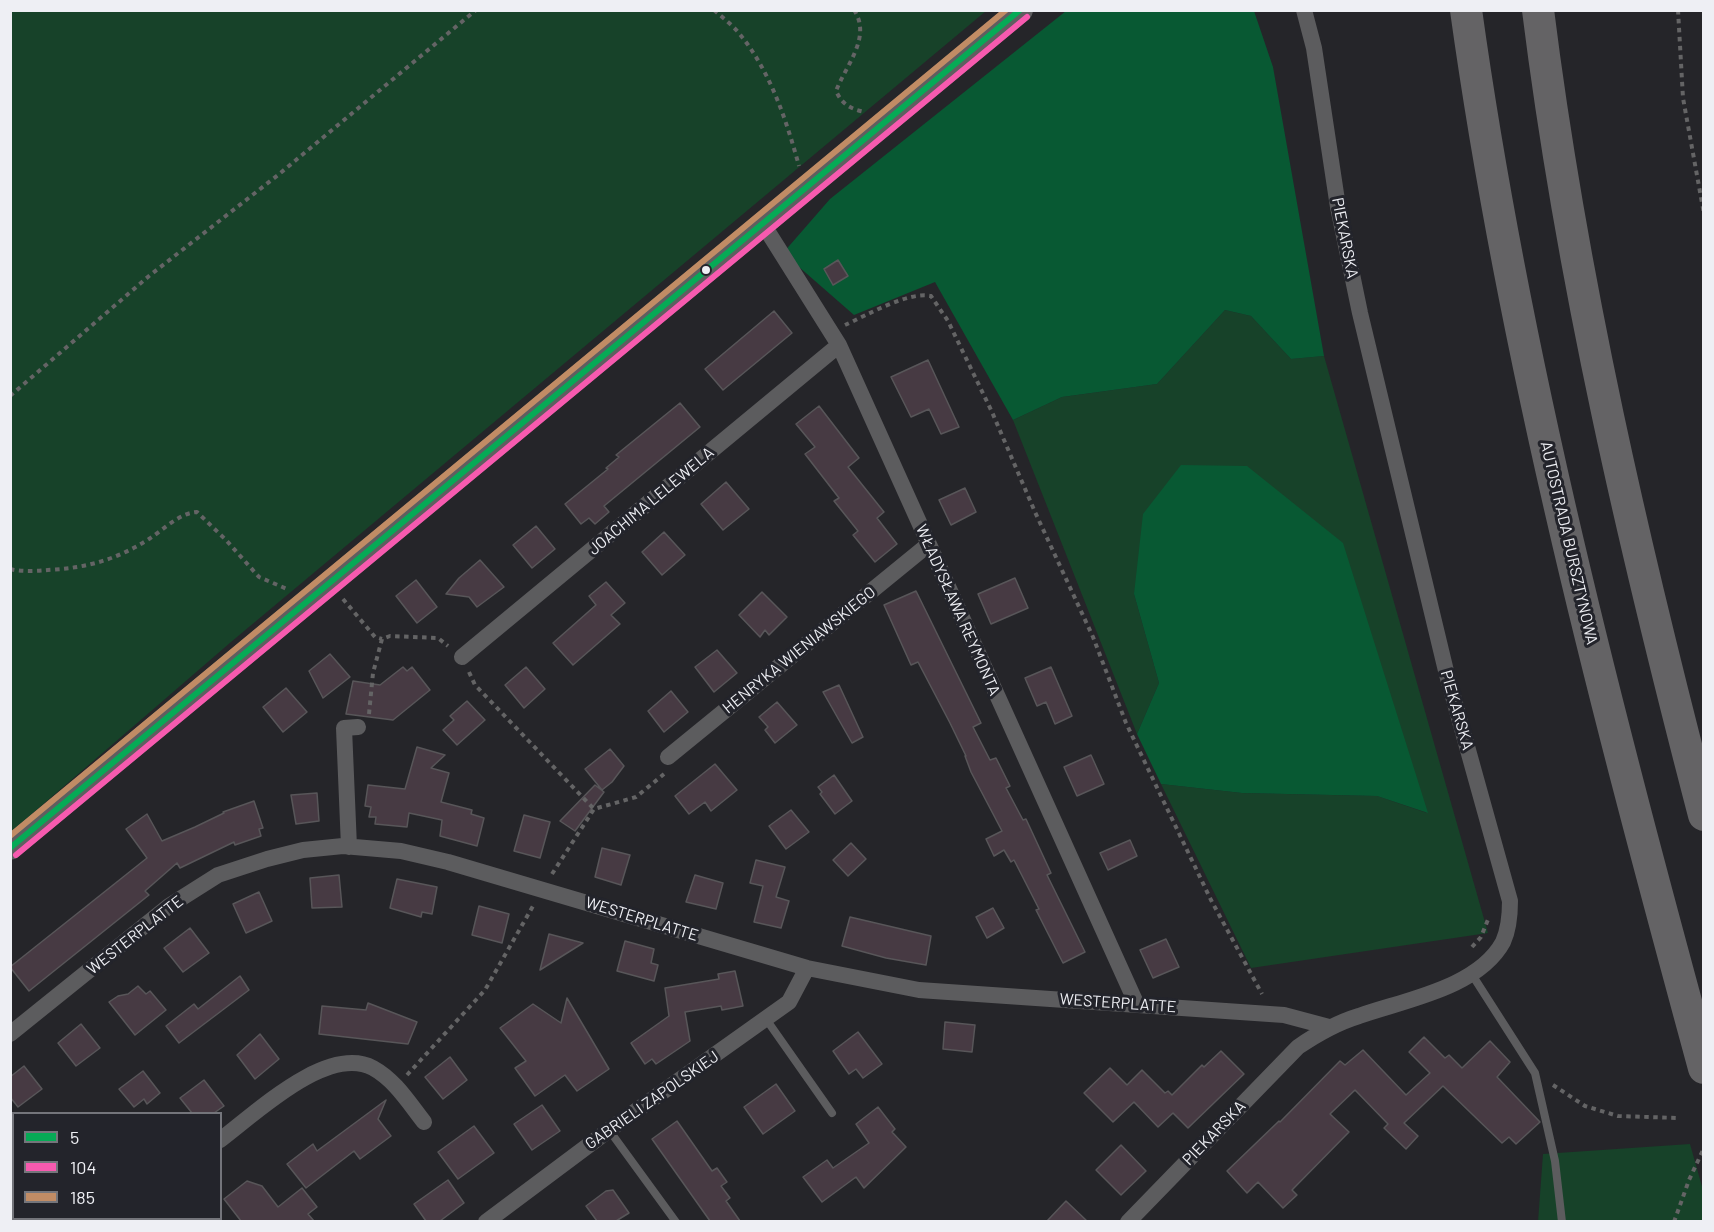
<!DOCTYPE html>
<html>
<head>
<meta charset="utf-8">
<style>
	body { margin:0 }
	#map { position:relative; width:1714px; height:1232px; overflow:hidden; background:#252529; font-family:Barlow,sans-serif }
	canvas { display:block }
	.frame { position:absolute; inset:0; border:12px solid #eeeff4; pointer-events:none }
	.legend { position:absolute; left:12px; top:1112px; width:210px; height:108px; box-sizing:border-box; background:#23242b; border:2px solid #74757b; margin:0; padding:8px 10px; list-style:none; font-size:18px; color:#eeeff4 }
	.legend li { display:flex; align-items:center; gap:12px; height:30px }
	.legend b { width:30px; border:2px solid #74757b }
</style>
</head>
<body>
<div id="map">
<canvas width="1714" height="1232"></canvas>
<div class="frame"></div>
<ul class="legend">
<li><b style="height:8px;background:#06aa56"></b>5</li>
<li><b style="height:8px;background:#f75aaf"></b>104</li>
<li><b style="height:8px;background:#c18c65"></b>185</li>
</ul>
</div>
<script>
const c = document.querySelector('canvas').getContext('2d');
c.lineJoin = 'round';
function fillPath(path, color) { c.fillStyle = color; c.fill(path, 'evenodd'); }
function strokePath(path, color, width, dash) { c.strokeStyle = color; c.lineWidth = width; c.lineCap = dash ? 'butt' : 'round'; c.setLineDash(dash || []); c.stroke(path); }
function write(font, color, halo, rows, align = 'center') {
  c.font = font + ' Barlow,sans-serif'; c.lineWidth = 6; c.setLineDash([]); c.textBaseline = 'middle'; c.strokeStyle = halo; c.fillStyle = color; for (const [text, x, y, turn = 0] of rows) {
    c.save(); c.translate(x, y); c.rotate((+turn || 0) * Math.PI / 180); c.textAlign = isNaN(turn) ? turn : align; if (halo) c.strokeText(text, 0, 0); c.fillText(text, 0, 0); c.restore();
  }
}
const green = new Path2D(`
	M 11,11 L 986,11 L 231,642 L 11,832 Z
	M 1225,310 L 1251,316 L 1291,359 L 1324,356 L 1488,933 L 1251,968 L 1161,784 L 1242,793 L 1377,796 L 1427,813 L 1134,594 L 1159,683 L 1137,734 L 1013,420 L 1062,397 L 1157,384 Z
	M 1690,1144 L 1703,1190 L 1703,1221 L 1538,1222 L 1543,1154 Z`);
const forest = new Path2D(`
	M 1066,11 L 1254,11 L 1273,67 L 1324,356 L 1291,359 L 1251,316 L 1225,310 L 1157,384 L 1062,397 L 1013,420 L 935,282 L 854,315 L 783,253 L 830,199 Z
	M 1181,465 L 1247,466 L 1343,543 L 1428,813 L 1377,796 L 1242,793 L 1161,784 L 1137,734 L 1159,683 L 1134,594 L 1143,514 Z`);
const building = new Path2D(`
	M 838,260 L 848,276 L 833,285 L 824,269 Z
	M 774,311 L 792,333 L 723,390 L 705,369 Z
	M 928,360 L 959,427 L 941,434 L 929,409 L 911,417 L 891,377 Z
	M 680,403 L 700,427 L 604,506 L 609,512 L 595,524 L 589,518 L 581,524 L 565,504 L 608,469 L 606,468 L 619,457 L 616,455 Z
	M 819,406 L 859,458 L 848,467 L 884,512 L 877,518 L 897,544 L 875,562 L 853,535 L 858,531 L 834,501 L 839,498 L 805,454 L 815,447 L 796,424 Z
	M 726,482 L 749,509 L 723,530 L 701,504 Z
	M 965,488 L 976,512 L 951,525 L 939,500 Z
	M 536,526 L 555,549 L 532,568 L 513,545 Z
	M 664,532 L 685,555 L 662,575 L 642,552 Z
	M 480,560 L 504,587 L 477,607 L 469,597 L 446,594 L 459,578 Z
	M 1015,578 L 1028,608 L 991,624 L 978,594 Z
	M 416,580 L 437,607 L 417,623 L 396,596 Z
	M 606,582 L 625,603 L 611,615 L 620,624 L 573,665 L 553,643 L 596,605 L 589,596 Z
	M 916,591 L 981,723 L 973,727 L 990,760 L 996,758 L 1010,786 L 1006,788 L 1023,820 L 1026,819 L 1051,873 L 1047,875 L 1085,952 L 1063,963 L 1036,910 L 1039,909 L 1014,860 L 1011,862 L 1004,850 L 994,856 L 986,839 L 1002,831 L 971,772 L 965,756 L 966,756 L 950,723 L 918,662 L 911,665 L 884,605 Z
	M 762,592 L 787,617 L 769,635 L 765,630 L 760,637 L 739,615 Z
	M 717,650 L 737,673 L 714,692 L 695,667 Z
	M 330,654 L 350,677 L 323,698 L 309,671 Z
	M 403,667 L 407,671 L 412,667 L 430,690 L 393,720 L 346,714 L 353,681 L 380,685 Z
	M 526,667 L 545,689 L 524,708 L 505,685 Z
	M 1051,667 L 1072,716 L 1055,724 L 1046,702 L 1037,706 L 1025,678 Z
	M 839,685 L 863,737 L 852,743 L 823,692 Z
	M 286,688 L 307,712 L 283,732 L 263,707 Z
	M 671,691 L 688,712 L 664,732 L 648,711 Z
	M 467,701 L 485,720 L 457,745 L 443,730 L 454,720 L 450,716 Z
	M 777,702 L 797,725 L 775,743 L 765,730 L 768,727 L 759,717 Z
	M 417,747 L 445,755 L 431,768 L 449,773 L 441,802 L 472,810 L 471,814 L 484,818 L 477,846 L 440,836 L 442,820 L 409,813 L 407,827 L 375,824 L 376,817 L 369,817 L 371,807 L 365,806 L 368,785 L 405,789 Z
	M 610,749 L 624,766 L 612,782 L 602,790 L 585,769 Z
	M 1091,755 L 1104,784 L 1077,796 L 1064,767 Z
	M 715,764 L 737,790 L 711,811 L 705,802 L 689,814 L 675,796 Z
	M 834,775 L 852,801 L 835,814 L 820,794 L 822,792 L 818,787 Z
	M 595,785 L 604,792 L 575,831 L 560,821 Z
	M 317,793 L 319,821 L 296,824 L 291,795 Z
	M 254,801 L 263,828 L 259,829 L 261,836 L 235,845 L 234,842 L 180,868 L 177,863 L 145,891 L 149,895 L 29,991 L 10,967 L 147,858 L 126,829 L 147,814 L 162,841 L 195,827 L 224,813 L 223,812 Z
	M 791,810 L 809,832 L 786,849 L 769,826 Z
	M 524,815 L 550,822 L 540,858 L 514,851 Z
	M 1130,840 L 1137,856 L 1108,870 L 1100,853 Z
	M 851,843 L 866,859 L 848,876 L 833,860 Z
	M 602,848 L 630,855 L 621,885 L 595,877 Z
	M 756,860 L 785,867 L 776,897 L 789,901 L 781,928 L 754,922 L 763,886 L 750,883 Z
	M 339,875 L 342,907 L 312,908 L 310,878 Z
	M 695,875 L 723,883 L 716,909 L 686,902 Z
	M 397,879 L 437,887 L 432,914 L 422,912 L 421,917 L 390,908 Z
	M 259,892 L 272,921 L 246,933 L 233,904 Z
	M 479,906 L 509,914 L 502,943 L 472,935 Z
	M 993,908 L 1004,928 L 987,938 L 976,917 Z
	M 850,917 L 931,936 L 926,965 L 886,958 L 842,946 Z
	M 190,928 L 209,953 L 183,972 L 164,948 Z
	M 549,934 L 583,943 L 540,970 Z
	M 1166,939 L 1179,967 L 1153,978 L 1140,950 Z
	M 625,941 L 654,949 L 651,963 L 658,965 L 654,981 L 617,971 Z
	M 735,971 L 743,1006 L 722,1010 L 721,1006 L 685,1012 L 690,1041 L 656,1064 L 652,1059 L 645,1064 L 631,1043 L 669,1016 L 665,988 L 719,979 L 718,974 Z
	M 240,976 L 249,990 L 179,1043 L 166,1026 L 194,1004 L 198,1009 Z
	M 138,986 L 146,994 L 150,991 L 166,1010 L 135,1035 L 109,1002 L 118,996 L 128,994 Z
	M 567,998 L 609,1069 L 577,1091 L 565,1075 L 535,1096 L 515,1068 L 526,1061 L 500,1028 L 533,1004 L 561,1023 Z
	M 368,1003 L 417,1022 L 408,1044 L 319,1034 L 322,1006 L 366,1010 Z
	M 945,1022 L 975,1025 L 972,1052 L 943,1049 Z
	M 81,1024 L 100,1048 L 76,1066 L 58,1043 Z
	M 858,1032 L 882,1064 L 863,1078 L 856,1069 L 849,1074 L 833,1051 Z
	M 260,1034 L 279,1059 L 255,1079 L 237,1055 Z
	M 1424,1037 L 1445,1058 L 1449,1055 L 1462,1068 L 1490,1041 L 1510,1062 L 1497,1077 L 1540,1122 L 1516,1144 L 1509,1137 L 1502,1143 L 1443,1086 L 1404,1123 L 1418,1136 L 1406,1149 L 1384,1128 L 1388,1124 L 1355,1090 L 1330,1114 L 1349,1132 L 1292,1190 L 1297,1195 L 1283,1208 L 1258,1182 L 1247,1193 L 1227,1171 L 1279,1121 L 1280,1122 L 1340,1061 L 1345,1065 L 1363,1050 L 1406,1095 L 1430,1073 L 1409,1052 Z
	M 1221,1051 L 1244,1074 L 1188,1128 L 1173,1113 L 1158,1127 L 1134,1102 L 1113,1122 L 1084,1093 L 1110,1068 L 1127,1085 L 1142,1070 L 1165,1093 L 1168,1091 L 1172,1095 L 1202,1065 L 1204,1067 Z
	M 450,1057 L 467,1080 L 443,1099 L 425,1077 Z
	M 24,1066 L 42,1089 L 18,1107 L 10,1097 L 10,1077 Z
	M 143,1071 L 160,1093 L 147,1104 L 144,1099 L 134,1107 L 119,1089 Z
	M 204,1080 L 224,1106 L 214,1113 L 192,1113 L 180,1098 Z
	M 776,1084 L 795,1111 L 763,1134 L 744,1107 Z
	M 386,1100 L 378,1119 L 391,1136 L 360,1159 L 354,1151 L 306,1188 L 287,1164 L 313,1144 L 317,1151 Z
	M 542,1105 L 560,1131 L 532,1150 L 514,1124 Z
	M 878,1107 L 895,1129 L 892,1132 L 906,1147 L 864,1188 L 856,1177 L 822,1202 L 803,1177 L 827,1160 L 833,1168 L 869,1143 L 856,1124 Z
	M 677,1121 L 712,1171 L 717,1168 L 727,1182 L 721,1186 L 730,1198 L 726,1201 L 740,1221 L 710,1221 L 652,1139 Z
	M 474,1126 L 494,1153 L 458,1179 L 438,1152 Z
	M 1121,1145 L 1146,1171 L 1121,1195 L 1096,1170 Z
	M 448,1180 L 464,1203 L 440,1221 L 426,1221 L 414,1204 Z
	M 247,1181 L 262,1186 L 278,1207 L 302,1188 L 317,1207 L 308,1214 L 314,1221 L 241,1221 L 224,1199 Z
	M 613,1190 L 629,1213 L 616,1221 L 597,1221 L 586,1206 L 606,1191 Z
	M 1066,1201 L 1087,1221 L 1047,1221 Z`);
const path = new Path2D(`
	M 714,10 C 722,17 731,24 738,32 C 770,70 786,119 799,166
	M 854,10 C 872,37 846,65 836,91 C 842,104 850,109 865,112
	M 1678,10 L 1683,98 L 1704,214
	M 845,325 C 867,315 909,291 931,296 L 948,321 L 992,412 L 1035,512 L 1093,637 L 1126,723 L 1211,900 L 1262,994
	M 10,396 L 149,276 L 278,175 L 476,10
	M 10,569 C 22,572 36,571 48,570 C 86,568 116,560 149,539 C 163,530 179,513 197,512 L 226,540 L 259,577 L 287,589
	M 343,599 L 375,637 L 382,639
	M 469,672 L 475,685 L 594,809
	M 369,714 L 373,673 L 382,639 L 390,636 L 438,638 L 448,646
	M 552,874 L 594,809 L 636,797 L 664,774
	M 1472,947 L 1481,937 L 1489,917
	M 407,1075 L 485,990 L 533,906
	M 1553,1085 L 1585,1106 L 1618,1116 L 1678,1118
	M 1674,1222 L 1689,1180 L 1704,1148`);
const lane = new Path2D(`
	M 1471,973 L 1535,1073 L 1555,1161 L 1562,1222
	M 766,1019 L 832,1113
	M 609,1130 L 676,1222`);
const street = new Path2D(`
	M 763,224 L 839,345 L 1137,1005
	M 462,657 L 839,345
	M 668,757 L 929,544
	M 349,847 L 344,728 L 358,727
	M 10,1034 L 169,906 L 218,875 L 267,859 L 303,850 L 343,846 L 401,851 L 448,862 L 807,968 L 919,990 L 1284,1015 L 1329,1027
	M 220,1140 C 255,1114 327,1044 373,1068 C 395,1080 409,1103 424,1122
	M 117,1222 L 121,1218
	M 486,1222 L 609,1130 L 789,1002 L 807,968
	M 1128,1222 L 1298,1047 C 1317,1034 1336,1023 1359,1016 C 1404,1000 1478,988 1503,942 C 1509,929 1510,915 1510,901 L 1446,671 L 1360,313 L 1338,207 L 1314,48 L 1304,10`);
const secondary = new Path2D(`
	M 10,848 L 1021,10`);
const highway = new Path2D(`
	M 1466,10 C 1516,369 1609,719 1704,1068
	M 1538,10 C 1572,282 1635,551 1704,815`);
const bus1 = new Path2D(`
	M 10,848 L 1020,10`);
const bus2 = new Path2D(`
	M 16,855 L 1027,17`);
const bus3 = new Path2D(`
	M 10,836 L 1006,10`);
const markers = [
	[706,270,5,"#eeeff4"]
];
const streetNames = [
	["PIEKARSKA",1345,238,79],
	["JOACHIMA LELEWELA",651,501,-40],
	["AUTOSTRADA BURSZTYNOWA",1569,543,77],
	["WŁADYSŁAWA REYMONTA",958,610,66],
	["HENRYKA WIENIAWSKIEGO",799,650,-39],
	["PIEKARSKA",1457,710,74],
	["WESTERPLATTE",642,919,17],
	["WESTERPLATTE",135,935,-38],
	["WESTERPLATTE",1118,1003,4],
	["GABRIELI ZAPOLSKIEJ",652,1100,-35],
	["PIEKARSKA",1214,1133,-46]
];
fillPath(green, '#174229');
fillPath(forest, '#085933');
fillPath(building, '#473a43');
strokePath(building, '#585659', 1.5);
strokePath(path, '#646465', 4, [4.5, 4.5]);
strokePath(lane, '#5c5c5e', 8);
strokePath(street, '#5c5c5e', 16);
strokePath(secondary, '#5f5e60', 24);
strokePath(highway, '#646365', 32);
strokePath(bus1, '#06aa56', 6);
strokePath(bus2, '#f75aaf', 6);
strokePath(bus3, '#c18c65', 6);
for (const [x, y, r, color] of markers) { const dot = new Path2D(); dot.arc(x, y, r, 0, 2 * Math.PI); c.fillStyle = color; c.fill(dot); strokePath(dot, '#23242b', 2); }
write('16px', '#eeeff4', '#23242b', streetNames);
</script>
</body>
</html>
